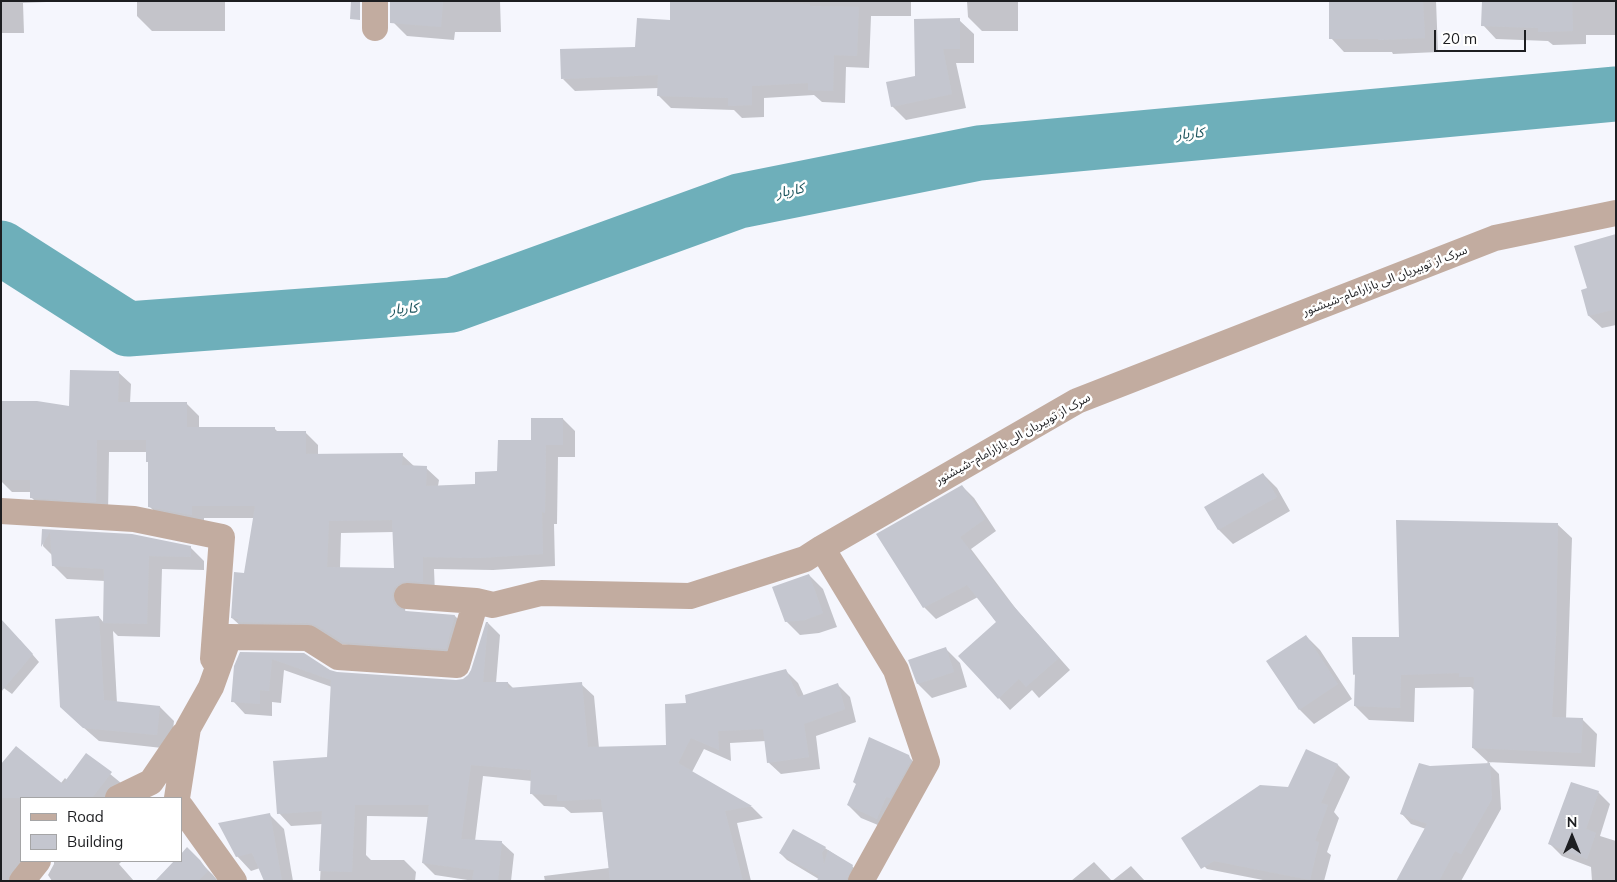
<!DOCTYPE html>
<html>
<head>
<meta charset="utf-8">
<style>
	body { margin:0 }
	#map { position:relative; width:1617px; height:882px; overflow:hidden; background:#f5f6fd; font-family:Mulish,sans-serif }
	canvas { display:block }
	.frame { position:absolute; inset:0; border:2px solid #1d1e21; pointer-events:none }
	.legend { position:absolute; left:20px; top:797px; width:162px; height:65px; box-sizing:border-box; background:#fff; border:1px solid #a5a5a6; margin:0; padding:6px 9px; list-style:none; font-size:15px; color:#1d1e21 }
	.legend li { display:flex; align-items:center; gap:10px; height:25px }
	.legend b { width:25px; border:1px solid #a5a5a6 }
	.north { position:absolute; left:1547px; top:812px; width:50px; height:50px; -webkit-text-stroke:4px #fff; paint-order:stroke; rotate:0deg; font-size:14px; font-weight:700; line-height:20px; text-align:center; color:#1d1e21 }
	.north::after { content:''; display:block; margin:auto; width:18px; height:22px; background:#1d1e21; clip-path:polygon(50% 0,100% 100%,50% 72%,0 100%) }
	.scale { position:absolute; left:1434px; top:30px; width:92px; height:22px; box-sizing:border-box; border:2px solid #1d1e21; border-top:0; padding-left:6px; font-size:15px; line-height:18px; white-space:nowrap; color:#1d1e21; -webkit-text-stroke:4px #fff; paint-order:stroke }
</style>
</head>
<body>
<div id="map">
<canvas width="1617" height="882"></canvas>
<div class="frame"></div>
<ul class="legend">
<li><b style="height:6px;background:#c2aca0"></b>Road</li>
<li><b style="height:14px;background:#c4c6cf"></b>Building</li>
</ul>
<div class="north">N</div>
<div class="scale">20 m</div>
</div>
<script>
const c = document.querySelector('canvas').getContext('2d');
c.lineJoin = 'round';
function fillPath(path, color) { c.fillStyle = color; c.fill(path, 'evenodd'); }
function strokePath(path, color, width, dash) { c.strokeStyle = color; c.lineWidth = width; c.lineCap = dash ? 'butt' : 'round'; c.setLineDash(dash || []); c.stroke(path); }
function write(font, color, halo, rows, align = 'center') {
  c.font = font + ' Mulish,"Noto Sans Arabic",sans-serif'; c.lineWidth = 5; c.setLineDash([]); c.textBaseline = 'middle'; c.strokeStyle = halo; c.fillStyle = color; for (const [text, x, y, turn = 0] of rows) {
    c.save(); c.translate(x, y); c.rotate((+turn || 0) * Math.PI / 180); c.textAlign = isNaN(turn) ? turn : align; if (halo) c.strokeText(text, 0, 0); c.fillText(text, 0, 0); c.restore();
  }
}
const shadow = new Path2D(`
	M 1,1 L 70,1 L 23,3 L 24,33 L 1,33 Z
	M 137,1 L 225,1 L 225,31 L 152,31 L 137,16 Z
	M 395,1 L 500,1 L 501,32 L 455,32 L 454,40 L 407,36 L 394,23 Z
	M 697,1 L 911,1 L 911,16 L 871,16 L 869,68 L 846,67 L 845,103 L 822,102 L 814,95 L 764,98 L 764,117 L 742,118 L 734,110 L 671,108 L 658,95 L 659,88 L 575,91 L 563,79 L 637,48 Z
	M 967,1 L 1018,1 L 1018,31 L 982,31 L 968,17 Z
	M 1331,1 L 1436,1 L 1438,52 L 1393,54 L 1392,52 L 1344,52 L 1331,38 Z
	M 1483,1 L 1616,1 L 1616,35 L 1586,35 L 1586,44 L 1553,45 L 1548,41 L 1496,39 L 1483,25 Z
	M 959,20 L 974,34 L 974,63 L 956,63 L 966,108 L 906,120 L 892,106 L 916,77 Z
	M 1616,235 L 1616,325 L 1602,328 L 1589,316 L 1588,289 Z
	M 118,372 L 131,384 L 130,403 L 186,403 L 199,416 L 199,429 L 275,429 L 278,432 L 305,432 L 318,445 L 318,455 L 402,455 L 415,467 L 426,468 L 439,480 L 438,486 L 476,485 L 498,472 L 533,441 L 563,419 L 575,431 L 575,457 L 558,457 L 557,524 L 554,524 L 555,566 L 493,570 L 434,569 L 435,594 L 406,600 L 405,612 L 455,616 L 467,628 L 458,661 L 245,630 L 232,618 L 245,574 L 254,518 L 204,518 L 204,527 L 162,519 L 149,506 L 149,464 L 148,462 L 147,452 L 109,452 L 108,514 L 44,510 L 31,497 L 31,492 L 12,492 L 1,481 L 1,402 L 70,408 ZM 394,532 L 395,570 L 340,568 L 341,533 Z
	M 1263,474 L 1277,488 L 1290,511 L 1233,544 L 1219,530 L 1206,507 Z
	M 962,486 L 974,498 L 996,531 L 971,549 L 1016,609 L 1070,670 L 1039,698 L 1032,690 L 1010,710 L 999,698 L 997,623 L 978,597 L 936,619 L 924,607 L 878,534 Z
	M 1557,524 L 1572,538 L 1566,719 L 1582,719 L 1597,734 L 1595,767 L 1487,762 L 1499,774 L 1501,809 L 1461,881 L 1402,881 L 1426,829 L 1411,824 L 1402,814 L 1490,764 L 1473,748 L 1475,691 L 1471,687 L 1415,688 L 1414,722 L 1369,720 L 1355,706 L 1356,676 L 1354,674 L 1400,638 Z
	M 44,530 L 190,547 L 204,561 L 204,570 L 162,569 L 160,637 L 118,636 L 113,631 L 117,703 L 160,707 L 174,721 L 171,749 L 99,741 L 76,721 L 99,617 L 104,623 L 105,581 L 67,579 L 53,565 L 53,556 L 43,546 Z
	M 809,575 L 823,589 L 837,627 L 819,633 L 800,635 L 786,621 Z
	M 488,623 L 500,635 L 496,683 L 508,683 L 514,689 L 581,684 L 594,696 L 599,748 L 667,746 L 688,704 L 786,671 L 798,683 L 804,696 L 838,685 L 850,697 L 856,722 L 816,736 L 820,769 L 781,774 L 768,762 L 766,741 L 730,743 L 731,761 L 704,749 L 692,772 L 752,807 L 763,818 L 737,823 L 751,881 L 545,881 L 544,876 L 609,868 L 603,812 L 571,813 L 564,807 L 544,806 L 531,793 L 532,781 L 483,776 L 475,841 L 501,842 L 514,854 L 511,881 L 474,881 L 435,875 L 423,863 L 429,817 L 367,816 L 366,855 L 371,860 L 404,860 L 416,872 L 415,881 L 320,881 L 323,824 L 291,826 L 279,813 L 328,758 L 332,687 L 284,670 L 281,703 L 272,702 L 272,716 L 245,714 L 233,701 L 240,653 L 303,654 L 329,671 L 337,673 L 456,681 L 463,680 L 469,676 L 473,670 Z
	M 1306,636 L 1320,650 L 1352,699 L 1314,724 L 1300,710 L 1268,661 Z
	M 20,640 L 39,662 L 12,694 L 1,686 Z
	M 946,649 L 960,663 L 967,687 L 932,698 L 918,684 L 909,661 Z
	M 1306,751 L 1338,765 L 1350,777 L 1334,812 L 1339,818 L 1327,852 L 1331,855 L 1324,881 L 1268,881 L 1207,869 L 1195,857 L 1289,789 Z
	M 87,755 L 121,783 L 115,798 L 21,798 L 21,861 L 36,861 L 20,881 L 1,881 L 1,766 L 61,783 L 65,778 L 67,780 Z
	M 908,756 L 921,769 L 890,830 L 861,818 L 848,805 Z
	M 1598,792 L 1610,804 L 1600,836 L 1616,841 L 1616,881 L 1592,881 L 1591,867 L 1562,856 L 1550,844 Z
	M 270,815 L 284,829 L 293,881 L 266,881 L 260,868 L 251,871 L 237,856 Z
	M 825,848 L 852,866 L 859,873 L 855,881 L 822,881 L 787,860 L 780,853 Z
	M 187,849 L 213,875 L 218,881 L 157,881 L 176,861 L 181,861 Z
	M 54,861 L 122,861 L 119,864 L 134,881 L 52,881 L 48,875 L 54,864 Z
	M 1094,862 L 1112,881 L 1131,866 L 1145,881 L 1071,881 Z`);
const river = new Path2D(`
	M 1,248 L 128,329 L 452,305 L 739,201 L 979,153 L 1616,94`);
const building = new Path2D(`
	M 351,1 L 360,1 L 360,20 L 350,19 Z
	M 390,1 L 443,1 L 441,27 L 390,23 Z
	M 670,1 L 810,4 L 810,6 L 859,7 L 857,56 L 834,55 L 833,91 L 808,90 L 808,83 L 752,86 L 752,105 L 728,106 L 728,98 L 657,96 L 658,75 L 561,79 L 560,49 L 635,47 L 637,18 L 670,20 Z
	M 1329,1 L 1423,1 L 1425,38 L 1378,40 L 1378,39 L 1329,39 Z
	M 1482,1 L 1572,1 L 1573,31 L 1538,32 L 1538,28 L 1481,26 Z
	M 960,18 L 960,49 L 943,49 L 952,94 L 891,107 L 886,82 L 915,76 L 914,19 Z
	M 1616,234 L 1616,309 L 1588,316 L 1581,290 L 1587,288 L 1574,246 Z
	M 70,370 L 119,371 L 118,402 L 187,402 L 187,427 L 275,427 L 275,431 L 306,431 L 306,454 L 403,453 L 402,465 L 427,466 L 426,486 L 475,484 L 475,472 L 497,471 L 498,440 L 531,440 L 531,418 L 563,418 L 563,445 L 546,445 L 545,513 L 542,512 L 543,554 L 479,558 L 423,557 L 423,582 L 408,581 L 400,583 L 394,588 L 392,595 L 393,602 L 398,608 L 406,611 L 455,615 L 446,649 L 343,642 L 316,625 L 308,623 L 238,622 L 238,619 L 231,618 L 234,572 L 244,573 L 255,506 L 192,506 L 192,515 L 148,507 L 148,462 L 146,462 L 146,440 L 97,440 L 96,502 L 30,498 L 30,480 L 1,480 L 1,401 L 37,401 L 69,406 ZM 392,520 L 394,568 L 327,567 L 329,521 Z
	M 1263,473 L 1277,497 L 1218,530 L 1204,507 Z
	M 962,485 L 985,519 L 960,537 L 1004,595 L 1059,658 L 1026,687 L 1019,679 L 998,699 L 958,656 L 996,622 L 967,585 L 923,608 L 876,534 Z
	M 1396,520 L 1558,523 L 1556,636 L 1552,717 L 1583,718 L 1581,753 L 1472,748 L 1474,677 L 1459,677 L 1459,673 L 1401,675 L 1400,708 L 1354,706 L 1355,674 L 1353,675 L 1352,637 L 1399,637 Z
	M 42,529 L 132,534 L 191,546 L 191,557 L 149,556 L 147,624 L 103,623 L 104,569 L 52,566 L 50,532 L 41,547 Z
	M 809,574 L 823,613 L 805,620 L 785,622 L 772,587 Z
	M 99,616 L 104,700 L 160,706 L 157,735 L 83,728 L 60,707 L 55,619 Z
	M 1,619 L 33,654 L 1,692 Z
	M 486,622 L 488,622 L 483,682 L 508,682 L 508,688 L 582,682 L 588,747 L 666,745 L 665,704 L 686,703 L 685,695 L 786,669 L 798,697 L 838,683 L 845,709 L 804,724 L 809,757 L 767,763 L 763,729 L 718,731 L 719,750 L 691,738 L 678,763 L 752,806 L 725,811 L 743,881 L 610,881 L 601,799 L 557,801 L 557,795 L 530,794 L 531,770 L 471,765 L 461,839 L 502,841 L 498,881 L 472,881 L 474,870 L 422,863 L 429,805 L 355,805 L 352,872 L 319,871 L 322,811 L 277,814 L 273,761 L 327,757 L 331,680 L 272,659 L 269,691 L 260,690 L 260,704 L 231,702 L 234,666 L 240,652 L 304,653 L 330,670 L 337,672 L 456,680 L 463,679 L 468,675 L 471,670 Z
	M 1306,635 L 1338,684 L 1299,710 L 1266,661 Z
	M 946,647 L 954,672 L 917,684 L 908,660 Z
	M 869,737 L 909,755 L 911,761 L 890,798 L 886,797 L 877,819 L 847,805 L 856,784 L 853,782 Z
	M 16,746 L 63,784 L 86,753 L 112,772 L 92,798 L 1,798 L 1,764 Z
	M 1306,749 L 1338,764 L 1321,803 L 1328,805 L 1315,841 L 1319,842 L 1310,880 L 1214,861 L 1201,869 L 1181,838 L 1260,785 L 1288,787 Z
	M 1419,763 L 1430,766 L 1490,763 L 1492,799 L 1461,854 L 1455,851 L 1439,881 L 1396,881 L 1427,824 L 1400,814 Z
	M 1571,782 L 1599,791 L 1586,829 L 1596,833 L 1587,859 L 1548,844 Z
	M 270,813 L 282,881 L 264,881 L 252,853 L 236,857 L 218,823 Z
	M 793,829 L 826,847 L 822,853 L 824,864 L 828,850 L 853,865 L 846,881 L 817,881 L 819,876 L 779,853 Z
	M 187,847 L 200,860 L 208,871 L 198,881 L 155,881 L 174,861 L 181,861 L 181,854 Z`);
const minor = new Path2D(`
	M 375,1 L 375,28
	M 1,511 L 134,519 L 222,537 L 213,659
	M 822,548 L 896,670 L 927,762 L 861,881
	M 407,596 L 476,601 L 493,605 L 541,593 L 690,596 L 805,559 L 822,548 L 1077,401 L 1495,238 L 1616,213
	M 118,798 L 151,782 L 183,735
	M 177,798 L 188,728 L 211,687 L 229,637 L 308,638 L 338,657 L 457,665 L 476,601
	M 181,807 L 234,881
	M 22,881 L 38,861`);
const streetNames = [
	["سرک از توبیریان الی بازارامام-شیشنور",1385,281,-21],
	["سرک از توبیریان الی بازارامام-شیشنور",1013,439,-29]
];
const waterNames = [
	["کاربار",1190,134,-5],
	["کاربار",790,191,-11],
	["کاربار",404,309,-4]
];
fillPath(shadow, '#0003');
strokePath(river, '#6eafba', 55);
fillPath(building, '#c4c6cf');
strokePath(minor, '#c2aca0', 26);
write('12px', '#1d1e21', '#fff', streetNames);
write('italic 14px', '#1e565f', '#fff', waterNames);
</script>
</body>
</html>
